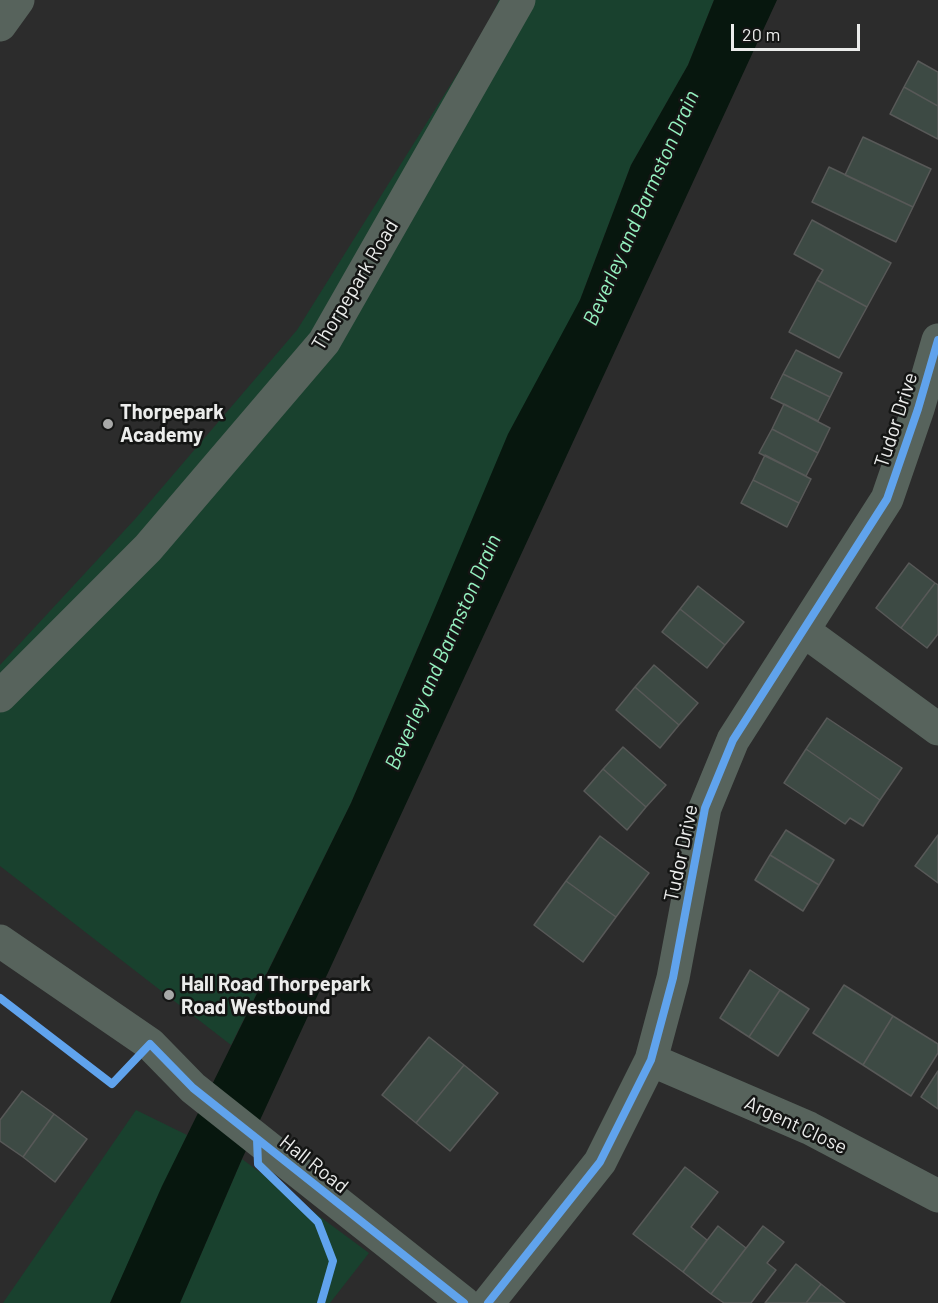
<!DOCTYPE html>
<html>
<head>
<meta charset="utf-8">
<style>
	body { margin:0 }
	#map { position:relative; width:938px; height:1303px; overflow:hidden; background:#2c2c2c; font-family:Barlow,sans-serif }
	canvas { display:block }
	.scale { position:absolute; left:731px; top:24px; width:129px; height:27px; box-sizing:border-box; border:3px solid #ebeceb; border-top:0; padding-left:8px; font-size:18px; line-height:21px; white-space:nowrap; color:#ebeceb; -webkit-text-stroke:4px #141514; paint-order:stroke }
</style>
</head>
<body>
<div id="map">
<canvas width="938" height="1303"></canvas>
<div class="scale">20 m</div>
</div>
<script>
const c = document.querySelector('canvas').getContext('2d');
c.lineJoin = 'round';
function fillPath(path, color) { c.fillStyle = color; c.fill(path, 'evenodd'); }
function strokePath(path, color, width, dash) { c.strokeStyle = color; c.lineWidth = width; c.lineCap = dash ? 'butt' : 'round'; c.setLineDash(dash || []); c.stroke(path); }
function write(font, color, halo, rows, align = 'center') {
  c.font = font + ' Barlow,sans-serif'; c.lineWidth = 5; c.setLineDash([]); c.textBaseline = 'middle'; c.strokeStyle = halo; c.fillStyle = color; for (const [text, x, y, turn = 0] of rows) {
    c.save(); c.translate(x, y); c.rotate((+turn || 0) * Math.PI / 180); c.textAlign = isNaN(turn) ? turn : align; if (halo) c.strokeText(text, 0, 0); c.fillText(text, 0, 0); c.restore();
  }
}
const green = new Path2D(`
	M 499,0 L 714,0 L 688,65 L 631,165 L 580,300 L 429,622 L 351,803 L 231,1045 L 0,866 L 0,665 L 136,518 L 297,330 L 486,28 Z
	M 136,1110 L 187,1135 L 110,1303 L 3,1303 Z
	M 242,1159 L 369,1253 L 330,1303 L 180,1303 Z`);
const water = new Path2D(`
	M 714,0 L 777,0 L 242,1159 L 180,1303 L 110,1303 L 162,1186 L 351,803 L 429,622 L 508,434 L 580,300 L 631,165 L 688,65 Z`);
const building = new Path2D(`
	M 918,61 L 938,72 L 938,106 L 904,87 Z
	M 904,87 L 938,106 L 938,139 L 890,114 Z
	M 863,137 L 931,169 L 913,207 L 845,175 Z
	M 829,167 L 913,207 L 896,242 L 812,202 Z
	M 812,220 L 891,263 L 867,307 L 817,280 L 823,270 L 794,254 Z
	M 817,280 L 867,307 L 839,358 L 789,332 Z
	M 796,350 L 842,373 L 830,397 L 783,374 Z
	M 783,374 L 830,397 L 818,421 L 771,398 Z
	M 784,404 L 830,428 L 818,453 L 772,429 Z
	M 772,429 L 818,453 L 806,476 L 759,453 Z
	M 765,455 L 811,479 L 799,503 L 753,480 Z
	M 753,480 L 799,503 L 787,527 L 741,503 Z
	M 909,563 L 935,583 L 901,628 L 876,608 Z
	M 935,583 L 938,585 L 938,634 L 927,648 L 901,628 Z
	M 698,586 L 744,622 L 725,645 L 680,609 Z
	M 680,609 L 725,645 L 707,668 L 662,632 Z
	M 654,665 L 698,703 L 679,725 L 635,687 Z
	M 635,687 L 679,725 L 660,748 L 616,710 Z
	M 827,718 L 902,768 L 880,800 L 806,749 Z
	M 623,747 L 666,785 L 646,807 L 603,769 Z
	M 806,749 L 880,800 L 863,826 L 850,818 L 845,824 L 784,783 Z
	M 603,769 L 646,807 L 627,830 L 584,791 Z
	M 786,830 L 834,860 L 819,885 L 770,855 Z
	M 938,835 L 938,883 L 915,866 Z
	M 600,836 L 649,873 L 616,917 L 566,881 Z
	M 770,855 L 819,885 L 803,911 L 755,880 Z
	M 566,881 L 616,917 L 583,962 L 534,925 Z
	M 750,970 L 780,990 L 749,1037 L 720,1018 Z
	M 844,985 L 893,1016 L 863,1065 L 813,1033 Z
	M 780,990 L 809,1009 L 778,1056 L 749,1037 Z
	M 893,1016 L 938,1044 L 938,1053 L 911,1096 L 863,1065 Z
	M 429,1037 L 464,1065 L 416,1123 L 382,1095 Z
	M 464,1065 L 498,1093 L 450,1151 L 416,1123 Z
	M 938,1071 L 938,1109 L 921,1097 Z
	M 22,1091 L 54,1114 L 23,1157 L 0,1141 L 0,1120 Z
	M 54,1114 L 87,1139 L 55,1182 L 23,1157 Z
	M 685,1167 L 718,1192 L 691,1227 L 707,1240 L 683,1272 L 633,1234 Z
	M 718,1226 L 746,1248 L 711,1294 L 683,1272 Z
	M 763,1226 L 784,1242 L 767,1263 L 776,1270 L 751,1303 L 724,1303 L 711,1294 Z
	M 796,1264 L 821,1284 L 806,1303 L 765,1303 Z
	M 821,1284 L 845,1303 L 806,1303 Z`);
const minor = new Path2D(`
	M 0,25 L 18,0
	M 804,631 L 938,729
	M 0,696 L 148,548 L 324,342 L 519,0
	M 0,941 L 150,1044 L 193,1088 L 464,1303
	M 651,1060 L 809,1128 L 938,1196
	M 488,1303 L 600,1162 L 651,1060 L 673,978 L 705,808 L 733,740 L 887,499 L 918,409 L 938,340`);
const cycleway = new Path2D(`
	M 0,998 L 112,1084 L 150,1044 L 193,1088 L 464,1303
	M 257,1139 L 258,1164 L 318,1222 L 333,1261 L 321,1303
	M 488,1303 L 600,1162 L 651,1060 L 673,978 L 705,808 L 733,740 L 887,499 L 918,409 L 938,340`);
const markers = [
	[108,424,6,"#a8a9a8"],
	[169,995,6,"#a8a9a8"]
];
const streetNames = [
	["Thorpepark Road",355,285,-59],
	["Tudor Drive",896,420,-72],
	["Tudor Drive",681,853,-78],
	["Argent Close",796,1125,25],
	["Hall Road",314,1164,38]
];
const poiNames = [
	["Thorpepark",120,412],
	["Academy",120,435],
	["Hall Road Thorpepark",181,984],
	["Road Westbound",181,1007]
];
const waterNames = [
	["Beverley and Barmston Drain",641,208,-66],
	["Beverley and Barmston Drain",443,652,-66]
];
fillPath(green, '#19412e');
fillPath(water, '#07170e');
fillPath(building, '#3d4a44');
strokePath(building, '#585958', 1.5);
strokePath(minor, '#57635c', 33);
strokePath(cycleway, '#60a3ed', 8);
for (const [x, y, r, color] of markers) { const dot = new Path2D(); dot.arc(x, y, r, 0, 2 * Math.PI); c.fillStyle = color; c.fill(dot); strokePath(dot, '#141514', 2); }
write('20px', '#ebeceb', '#141514', streetNames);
write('bold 20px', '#ebeceb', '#141514', poiNames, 'left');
write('italic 21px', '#95f2c0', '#141514', waterNames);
</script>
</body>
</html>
